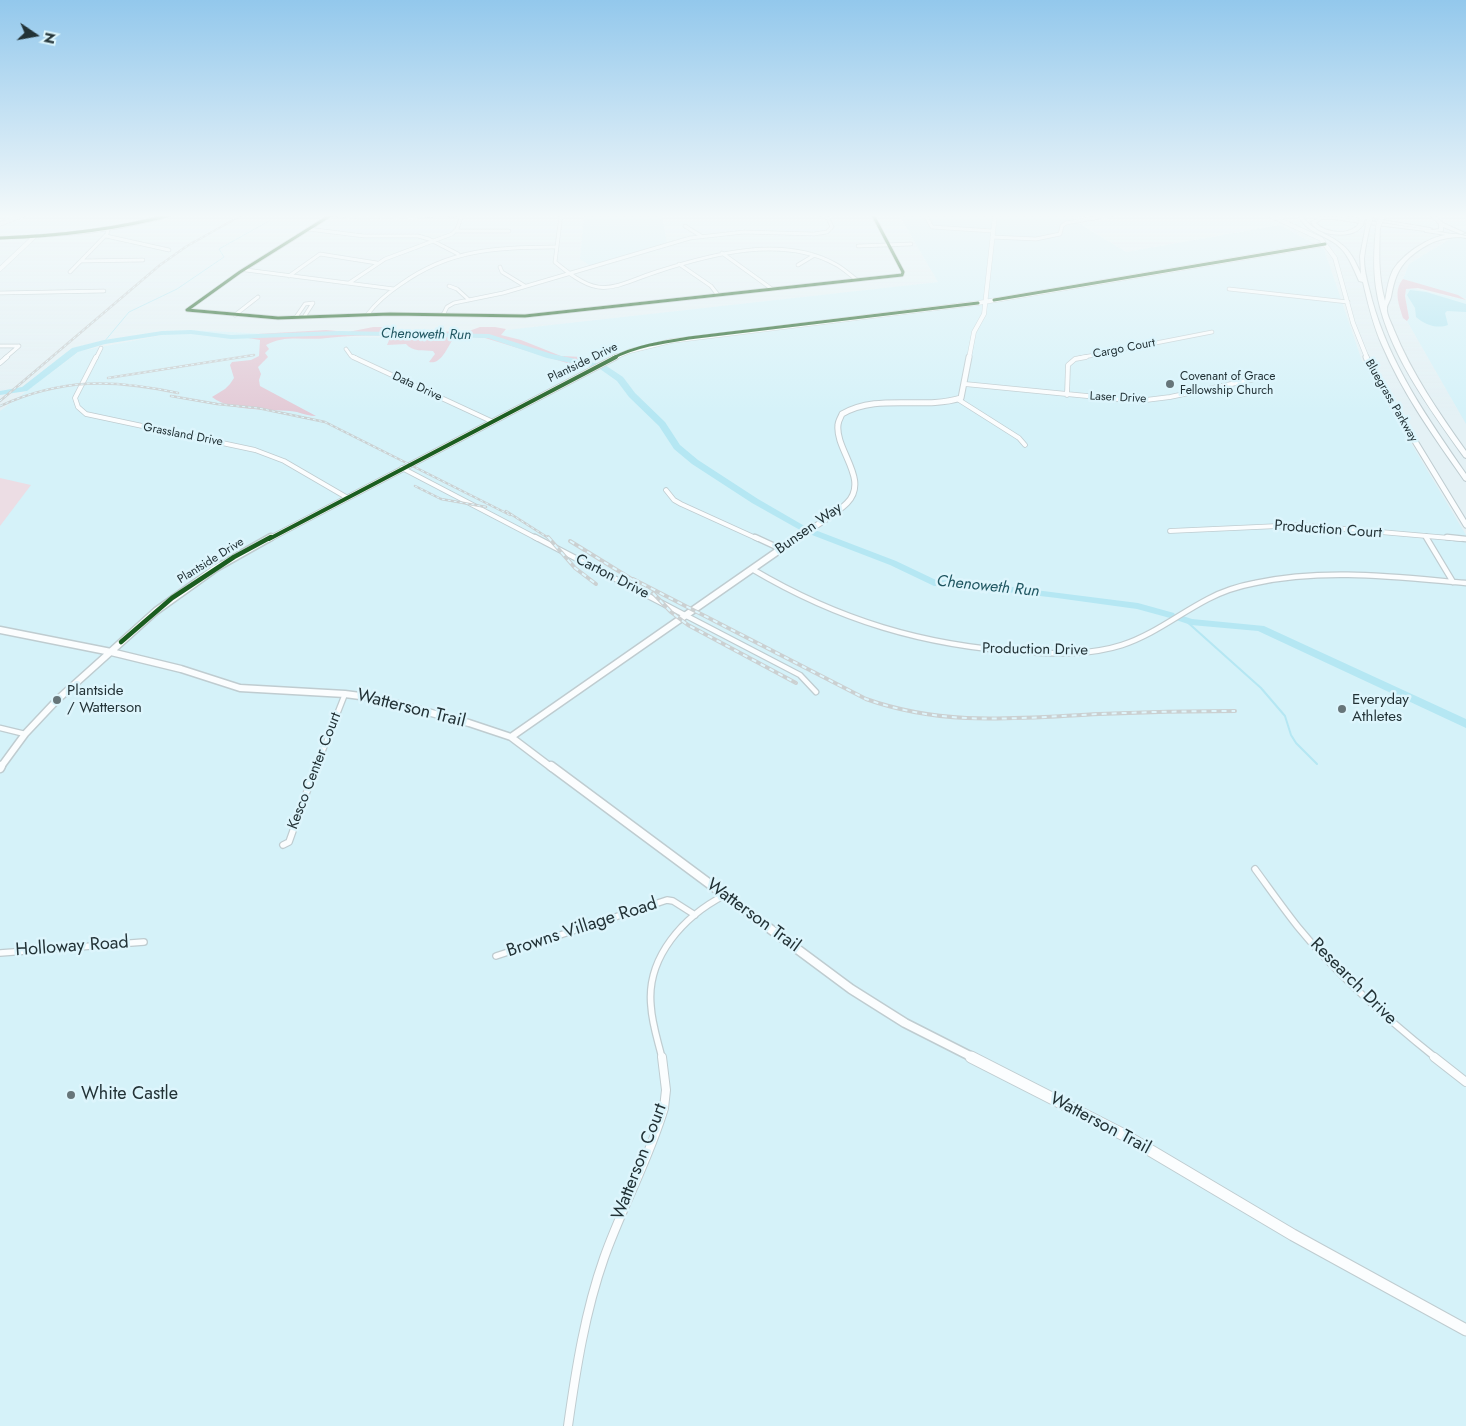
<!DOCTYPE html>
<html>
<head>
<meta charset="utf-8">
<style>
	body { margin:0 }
	#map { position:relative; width:1466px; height:1426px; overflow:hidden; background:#e4f1f5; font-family:Jost,sans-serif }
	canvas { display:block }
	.north { position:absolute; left:10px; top:10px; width:50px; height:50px; -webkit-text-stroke:4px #ddf5fc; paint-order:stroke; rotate:102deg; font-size:14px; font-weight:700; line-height:20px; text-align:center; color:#223236 }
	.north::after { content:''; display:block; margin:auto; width:18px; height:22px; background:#223236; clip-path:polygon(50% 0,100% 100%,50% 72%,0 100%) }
</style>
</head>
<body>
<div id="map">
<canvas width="1466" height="1426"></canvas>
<div class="north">N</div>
</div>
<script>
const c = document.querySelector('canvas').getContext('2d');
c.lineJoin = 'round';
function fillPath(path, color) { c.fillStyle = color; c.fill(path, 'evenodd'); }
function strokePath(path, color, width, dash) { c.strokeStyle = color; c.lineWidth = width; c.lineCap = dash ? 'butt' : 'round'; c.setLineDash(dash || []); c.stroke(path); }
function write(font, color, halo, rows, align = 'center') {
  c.font = font + ' Jost,sans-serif'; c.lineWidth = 5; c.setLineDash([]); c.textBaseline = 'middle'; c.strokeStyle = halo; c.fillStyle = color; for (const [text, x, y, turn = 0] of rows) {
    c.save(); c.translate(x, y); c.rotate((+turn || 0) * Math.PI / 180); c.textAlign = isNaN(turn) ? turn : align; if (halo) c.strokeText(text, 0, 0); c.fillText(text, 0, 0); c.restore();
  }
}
const built = new Path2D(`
	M 584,215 L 662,215 L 667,243 L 591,266 L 580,259 Z
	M 899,215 L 1092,215 L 1072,219 L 1126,252 L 1280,225 L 1324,249 L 1362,361 L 1466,535 L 1466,1426 L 0,1426 L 0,411 L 80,351 L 189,330 L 330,337 L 450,338 L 515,329 L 938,282 Z
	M 1453,237 L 1466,239 L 1466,299 L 1403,279 L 1409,264 Z
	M 1410,288 L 1466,300 L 1466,424 L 1407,321 L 1409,318 L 1405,296 L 1406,289 Z`);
const green = new Path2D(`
	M 0,478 L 31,485 L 0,526 Z`);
const forest = new Path2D(`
	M 1403,279 L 1458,295 L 1466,300 L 1418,288 L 1406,289 L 1405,296 L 1409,318 L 1407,321 L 1403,318 C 1399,305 1393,291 1403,279 Z
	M 373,327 L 382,327 L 390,330 L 466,332 L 480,327 L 495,327 L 506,329 L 501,335 L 521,340 L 561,356 L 582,357 L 593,362 L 580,367 L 485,338 L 469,337 L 453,339 C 447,348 441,365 429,362 L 435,354 L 433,351 C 424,350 412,352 406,344 L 387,345 L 390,338 L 385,336 C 365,335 346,336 327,338 C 305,341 286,334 266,345 L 269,349 L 265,353 L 268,357 L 258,367 L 261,374 L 259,380 L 260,386 L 316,416 C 310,416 303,414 297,412 C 272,408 232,413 212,397 L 225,389 L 230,384 L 234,378 L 230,365 L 232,362 L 251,360 L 259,356 L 260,340 L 248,338 L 257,334 L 326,330 L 348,332 Z`);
const water = new Path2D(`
	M 1410,290 L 1426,292 L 1466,304 L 1466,312 L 1447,311 L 1445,313 L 1448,325 C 1437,329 1425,325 1416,317 L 1415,308 L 1407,295 Z`);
const streamFar1 = new Path2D(`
	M 104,342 L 129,312 L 177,289 L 224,257 L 219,249 L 269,221`);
const stream = new Path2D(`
	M 1185,620 L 1261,688 L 1285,716 L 1291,735 L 1296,743 L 1317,764`);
const river = new Path2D(`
	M 191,330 L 231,335 L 340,331 L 489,334 L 552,354 L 605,365 L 623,377 L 635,393 L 665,422 L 680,445 L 698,460 L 758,499 L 808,528 L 806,530 L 800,530 L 752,503 L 692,464 L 674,449 L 659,426 L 629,397 L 617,381 L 600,369 L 547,358 L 488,338 L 340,335 L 231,339 L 191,334 L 162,335 L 105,344 L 78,352 L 27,391 L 0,395 L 0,391 L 22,387 L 72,348 L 104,340 L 162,331 Z
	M 815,530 L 896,561 L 936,580 L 964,581 L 1138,603 L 1174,613 L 1175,615 L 1170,618 L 1137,609 L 1057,598 L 964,587 L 934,586 L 890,565 L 812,535 L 810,533 Z
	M 1180,615 L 1192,619 L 1264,626 L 1466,719 L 1466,728 L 1258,631 L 1191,625 L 1176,620 L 1175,618 L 1176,616 Z`);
const streetFar4 = new Path2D(`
	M 331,215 L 240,272 L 187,310 L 278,318 L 390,314 L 525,316 L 902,275 L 903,272 L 873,215
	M 337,215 L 360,217 L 458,215
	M 561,215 L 555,262 C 566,271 583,285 598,287 C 616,290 639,277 656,272 C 711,254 782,235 835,264 C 843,268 850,275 857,280
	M 925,215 L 932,227 L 993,231
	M 685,226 L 701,236
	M 308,229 L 364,236 L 418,236 L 429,239 L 458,254
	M 456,231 L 509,231
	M 106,236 L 169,250
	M 992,237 L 1036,239 L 1060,234 L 1062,226 L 1066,223 L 1111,215
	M 858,246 L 911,244
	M 722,253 L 772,289
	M 81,261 L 143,260
	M 679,264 L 711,286 L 718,295
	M 798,265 L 813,256
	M 500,267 L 502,272 L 525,286
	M 246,270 L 394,289
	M 70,272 L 107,234 L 108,230
	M 289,276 L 320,254 L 377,263
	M 349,283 L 385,259 L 452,234 L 457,229 L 462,215
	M 449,286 L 457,289 L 469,300
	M 1229,289 L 1348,302
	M 0,293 L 104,291
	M 235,315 L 258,297
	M 367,315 C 376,303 389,292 401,284 C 451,248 497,248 556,247
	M 443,315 L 447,307 L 454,303 L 503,293 L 690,238 L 744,232 L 814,234 L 827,232 L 832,227 L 828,218 L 821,215
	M 296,317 L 305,304 L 313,303 L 304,317
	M 0,346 L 19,346
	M 346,349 L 351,356 L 356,358
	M 5,358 L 19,346
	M 96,358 L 101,348
	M 1079,358 L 1212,332`);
const streetFar3 = new Path2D(`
	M 96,357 L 75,398 L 78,407 L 86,414 L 255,450 L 284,461 L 346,497
	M 353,357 L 491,421
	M 0,363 L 7,357
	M 965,384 L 1138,401 L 1170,397 L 1269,376
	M 1067,395 L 1068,365 L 1075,359 L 1086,357
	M 959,400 L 1019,438 L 1025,445
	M 402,468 L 538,539
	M 666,490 L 674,500 L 681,504 L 758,539
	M 1170,531 L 1300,525 L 1461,539`);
const streetFar2 = new Path2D(`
	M 535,537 L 800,675 L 816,692
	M 755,537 L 781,549
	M 1426,537 L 1453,582
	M 1447,537 L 1466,539
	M 752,569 C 838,620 924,646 1024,652 C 1057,654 1091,655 1122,645 C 1153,635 1179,614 1208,599 C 1223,591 1239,586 1255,583 C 1325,568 1395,577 1466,583
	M 0,728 L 25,734
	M 316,768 L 345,694`);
const streetFar1 = new Path2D(`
	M 283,845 L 289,842 L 316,766
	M 1255,869 C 1269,888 1283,908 1298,927 C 1338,976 1387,1019 1436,1058
	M 0,953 L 144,942
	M 496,956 L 667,900 L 673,901 L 695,915
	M 662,1058 C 658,1041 652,1024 651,1006 C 646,957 684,916 725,895`);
const street = new Path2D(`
	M 1434,1057 L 1466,1082
	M 568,1426 C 576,1369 585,1312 604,1258 C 622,1207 649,1159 664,1108 L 666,1090 L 662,1057`);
const secondaryFar4 = new Path2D(`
	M 1269,215 L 1321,239 L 1335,258 L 1353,323 L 1367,358
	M 0,224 L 24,215
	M 0,269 L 34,237
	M 613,358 L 630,351 L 671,341 L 978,303 L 1325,244
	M 969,358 L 974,332 L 984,314 L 995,215`);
const secondaryFar3 = new Path2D(`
	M 1366,357 L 1371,369 L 1466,525
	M 269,539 L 616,357
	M 796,539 C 811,528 834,516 847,503 C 870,480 835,450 838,425 C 838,421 841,417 842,414 C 878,393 922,410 961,398 L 969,357`);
const secondaryFar2 = new Path2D(`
	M 0,630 L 111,652 L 181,669 L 240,688 L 345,694 L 375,698 L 469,723 L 511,737 L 552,768
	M 511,737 L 798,537
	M 0,768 L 25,734 L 57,700 L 156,611 L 216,568 L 271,537`);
const secondaryFar1 = new Path2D(`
	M 551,766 L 851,989 L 905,1023 L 974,1058
	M 0,768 L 1,766`);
const secondary = new Path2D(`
	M 971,1057 L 1126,1136 L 1293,1235 L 1466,1330`);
const primary = new Path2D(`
	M 164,215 L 172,215 C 160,220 147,222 134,225 C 90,235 45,237 0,239 L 0,237 C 56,235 110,230 164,215 Z
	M 1331,215 L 1341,215 L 1385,224 L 1383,225 Z
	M 1377,219 L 1430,228 L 1432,229 L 1430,230 L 1376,221 L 1375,220 Z
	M 1425,230 L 1466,236 L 1466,238 L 1426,232 L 1425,232 Z`);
const highway = new Path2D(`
	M 1298,215 L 1302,215 C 1311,231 1328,233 1341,244 C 1351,251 1356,263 1361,274 L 1360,256 L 1366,225 L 1368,224 L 1363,223 L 1363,225 C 1361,227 1359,230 1357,231 C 1345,238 1316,235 1311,222 L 1320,217 L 1335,217 L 1433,230 L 1439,229 L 1439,224 L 1430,215 L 1435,215 L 1443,223 L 1465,233 L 1461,234 L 1443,227 L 1443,231 L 1433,232 L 1369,224 L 1370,225 C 1368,236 1365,247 1364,259 C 1364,273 1369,287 1372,300 C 1390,365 1428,419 1466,474 L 1466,481 L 1464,480 C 1434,437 1403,394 1382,345 C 1373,325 1368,304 1363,282 L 1359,281 C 1353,268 1348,253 1336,244 C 1322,234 1306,232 1298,215 ZM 1321,219 L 1335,219 L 1360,223 C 1358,224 1357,227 1354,228 C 1344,235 1324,232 1316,223 Z
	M 1378,226 L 1380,227 C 1379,252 1378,276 1385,301 C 1387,290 1388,280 1393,270 C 1405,251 1442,227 1464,236 L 1462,237 C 1440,237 1427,243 1410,257 C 1397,269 1394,281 1391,297 C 1390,301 1387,305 1387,308 C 1386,314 1392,324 1394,330 C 1412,374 1439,413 1466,451 L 1466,458 L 1464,457 C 1429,408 1385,349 1376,288 C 1373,267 1374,248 1376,227 Z`);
const railFar1 = new Path2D(`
	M 108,378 L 254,355
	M 171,396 L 217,404 L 258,408 L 325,422 L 510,515
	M 0,401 L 160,265 L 187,246 L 242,215
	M 0,406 C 62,378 113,379 178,393
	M 415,486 L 441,499 L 486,507
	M 506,511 L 550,539`);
const rail = new Path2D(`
	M 548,537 L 575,568 L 596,584
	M 570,541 L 638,583
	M 633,579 L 866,699 C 945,727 1017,718 1099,714 C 1144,712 1189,711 1235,711
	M 653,593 L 671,612 L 688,625 L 796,683`);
const highwayBridge = new Path2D(`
	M 1361,224 L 1363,215
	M 1368,225 L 1371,215
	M 1378,227 L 1381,218`);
const cyclewayFar2 = new Path2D(`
	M 331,215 L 240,272 L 187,310 L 278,318 L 390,314 L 525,316 L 902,275 L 903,272 L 873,215
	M 0,238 C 58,236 114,230 170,215
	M 994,300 L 1325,244
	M 613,358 C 636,346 663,342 689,338 L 978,303`);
const cyclewayFar1 = new Path2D(`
	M 269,539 L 616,357`);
const cycleway = new Path2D(`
	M 121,642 L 172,598 L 234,557 L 271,537`);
const markers = [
	[1170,384,5,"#667579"],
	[57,700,5,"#667579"],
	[1342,709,5,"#667579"],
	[71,1095,5,"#667579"]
];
const farStreetnames = [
	["Cargo Court",1124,349,-11],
	["Plantside Drive",583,363,-26],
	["Data Drive",417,387,25],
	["Laser Drive",1118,398,3],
	["Bluegrass Parkway",1391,401,60],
	["Grassland Drive",183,435,11],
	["Plantside Drive",211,561,-32]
];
const farPoinames = [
	["Covenant of Grace",1180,377],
	["Fellowship Church",1180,391]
];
const farWaternames = [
	["Chenoweth Run",426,335,1]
];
const streetNames = [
	["Bunsen Way",809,529,-35],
	["Production Court",1328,530,4],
	["Carton Drive",612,577,27],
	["Production Drive",1035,650,1],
	["Kesco Center Court",315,771,-69]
];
const poiNames = [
	["Plantside",67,691],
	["/ Watterson",67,708],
	["Everyday",1352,700],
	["Athletes",1352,717]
];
const waterNames = [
	["Chenoweth Run",988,587,6]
];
const nearStreetnames = [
	["Watterson Trail",411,709,14],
	["Watterson Trail",753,916,36],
	["Browns Village Road",582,928,-18],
	["Holloway Road",72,947,-4],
	["Research Drive",1353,982,45],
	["Watterson Trail",1100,1124,28],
	["Watterson Court",640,1162,-69]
];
const nearPoinames = [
	["White Castle",81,1095]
];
fillPath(built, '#d5f2f9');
fillPath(green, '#ecdde4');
fillPath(forest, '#e3cad6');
fillPath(water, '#b5e7f3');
strokePath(streamFar1, '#b5e7f3', 1);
strokePath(stream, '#b5e7f3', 2);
fillPath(river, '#b5e7f3');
strokePath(streetFar4, '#bfccd0', 4.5);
strokePath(streetFar3, '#bfccd0', 5.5);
strokePath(streetFar2, '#bfccd0', 7);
strokePath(streetFar1, '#bfccd0', 8);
strokePath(street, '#bfccd0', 10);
strokePath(secondaryFar4, '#bfccd0', 5);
strokePath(secondaryFar3, '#bfccd0', 7);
strokePath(secondaryFar2, '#bfccd0', 9);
strokePath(secondaryFar1, '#bfccd0', 11);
strokePath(secondary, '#bfccd0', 13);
strokePath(primary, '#bfccd0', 2);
strokePath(highway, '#bfccd0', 2);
strokePath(streetFar4, '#fbfdfe', 3);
strokePath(streetFar3, '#fbfdfe', 4);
strokePath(streetFar2, '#fbfdfe', 4.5);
strokePath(streetFar1, '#fbfdfe', 5.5);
strokePath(street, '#fbfdfe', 8);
strokePath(secondaryFar4, '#fbfdfe', 4);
strokePath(secondaryFar3, '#fbfdfe', 5);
strokePath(secondaryFar2, '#fbfdfe', 6);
strokePath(secondaryFar1, '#fbfdfe', 8);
strokePath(secondary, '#fbfdfe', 11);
fillPath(primary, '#fbfdfe');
fillPath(highway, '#fbfdfe');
strokePath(railFar1, '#cbd0d1', 2.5);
strokePath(rail, '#cbd0d1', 4);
strokePath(railFar1, '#ddf5fc', 1, [3]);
strokePath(rail, '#ddf5fc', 2, [5]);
strokePath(highwayBridge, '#bfccd0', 6, []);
strokePath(highwayBridge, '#fbfdfe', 5);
strokePath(cyclewayFar2, '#1b5e20', 3);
strokePath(cyclewayFar1, '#1b5e20', 4);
strokePath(cycleway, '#1b5e20', 4.5);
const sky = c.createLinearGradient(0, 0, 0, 415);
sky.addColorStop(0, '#93c8ec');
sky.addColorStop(0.52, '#f3f9fa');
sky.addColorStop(1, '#f3f9fa00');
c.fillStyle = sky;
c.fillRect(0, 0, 1466, 415);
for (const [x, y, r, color] of markers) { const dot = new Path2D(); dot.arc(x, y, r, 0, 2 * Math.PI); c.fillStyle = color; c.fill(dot); strokePath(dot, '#ddf5fc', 2); }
write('12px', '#223236', '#ddf5fc', farStreetnames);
write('12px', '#223236', '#ddf5fc', farPoinames, 'left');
write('italic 14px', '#1e5560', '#ddf5fc', farWaternames);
write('15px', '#223236', '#ddf5fc', streetNames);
write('15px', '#223236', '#ddf5fc', poiNames, 'left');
write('italic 16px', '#1e5560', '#ddf5fc', waterNames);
write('18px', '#223236', '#ddf5fc', nearStreetnames);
write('18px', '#223236', '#ddf5fc', nearPoinames, 'left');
</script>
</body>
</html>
